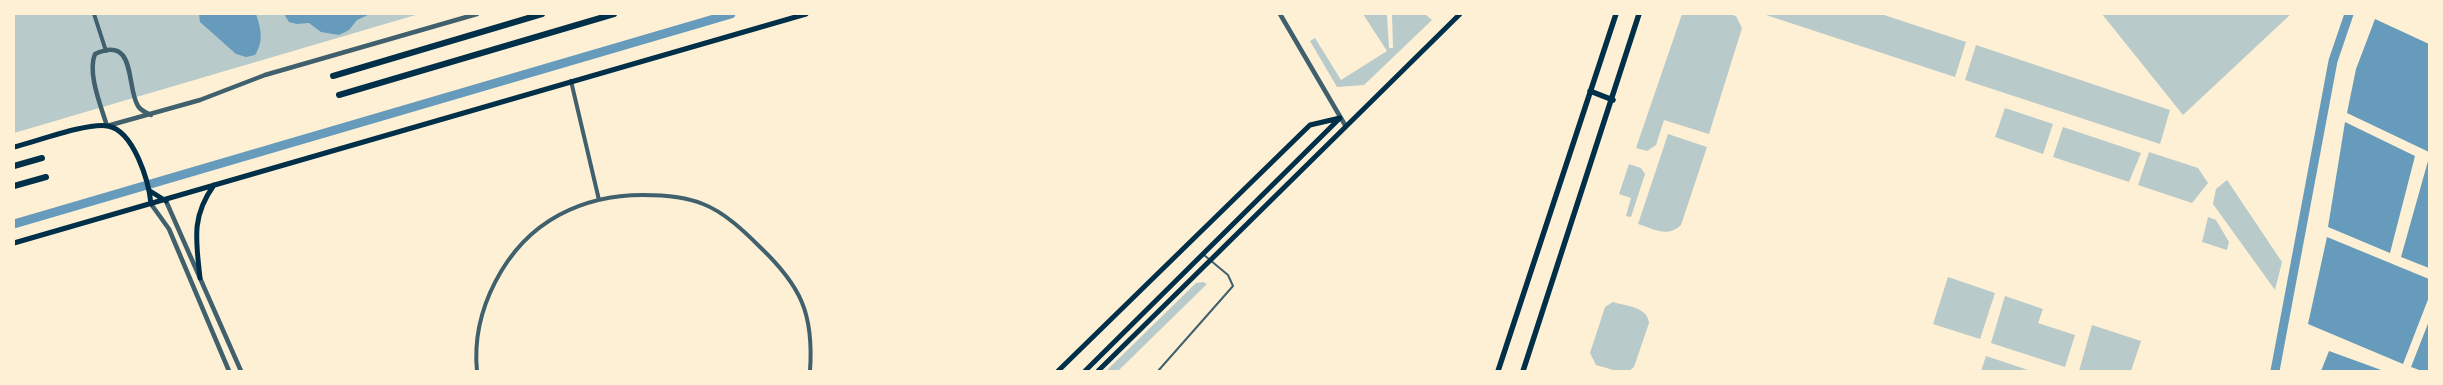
<!DOCTYPE html>
<html>
<head>
<meta charset="utf-8">
<style>
	body { margin:0 }
	#map { position:relative; width:2443px; height:385px; overflow:hidden; background:#fdf0d5; font-family:"Open Sans",sans-serif }
	canvas { display:block }
	.frame { position:absolute; inset:0; border:15px solid #fdf0d5; pointer-events:none }
</style>
</head>
<body>
<div id="map">
<canvas width="2443" height="385"></canvas>
<div class="frame"></div>
</div>
<script>
const c = document.querySelector('canvas').getContext('2d');
c.lineJoin = 'round';
function fillPath(path, color) { c.fillStyle = color; c.fill(path, 'evenodd'); }
function trace(path, color, width, dash) { c.strokeStyle = color; c.lineWidth = width; c.lineCap = dash ? 'butt' : 'round'; c.setLineDash(dash || []); c.stroke(path); }
fillPath(new Path2D(`
	M14,14H419L14,133Z
	M1363,14L1387,15L1389,48H1393L1392,14H1425L1432,20L1364,85L1337,87L1310,41L1315,38L1341,80L1387,51Z
	M1682,14H1729L1736,16L1742,28L1709,134L1664,120L1656,145L1647,151L1636,148Z
	M1763,14H1881L1966,42L1955,77Z
	M2102,14H2291L2183,115Z
	M1976,45L2170,110L2160,144L1965,80Z
	M2005,108L2053,124L2043,154L1995,137Z
	M2063,127L2141,153L2129,182L2053,157Z
	M1668,134L1707,147L1681,225C1667,238 1654,229 1638,224Z
	M2149,152L2198,168L2208,183L2192,203L2138,185Z
	M1629,164L1641,168L1645,174L1631,217L1626,216L1631,198L1619,194Z
	M2227,180L2282,262L2275,290L2213,204L2216,189Z
	M2208,217L2216,220L2229,242L2227,250L2202,242Z
	M1948,277L1995,293L1980,339L1933,324Z
	M1203,282L1207,284L1118,371H1106L1196,283Z
	M2005,296L2043,309L2038,323L2075,335L2065,367L1991,343Z
	M1613,302C1626,306 1648,307 1649,323L1634,367L1629,371H1617L1596,365L1590,353L1605,307Z
	M2092,325L2141,341L2131,371H2079Z
	M1986,356L2031,371H1981Z`), '#b9caca');
fillPath(new Path2D(`
	M199,14H256C261,29 264,41 255,55L246,57L236,54L200,22Z
	M284,14H370L357,20L349,30L339,35L321,32L309,23L297,24L289,22Z
	M2375,19L2429,44V152L2347,113L2356,69Z
	M2345,122L2415,156L2390,253L2328,227Z
	M2428,161H2429V268L2401,257Z
	M2327,237L2429,279V297L2403,364L2308,324Z
	M2429,321V371H2422L2411,367Z
	M2329,351L2384,371H2321Z`), '#669bbc');
trace(new Path2D(`
	M14,224L731,14
	M2275,371L2333,61L2349,14`), '#669bbc', 9);
trace(new Path2D(`
	M1158,371L1233,286L1228,275L1204,255`), '#3f606c', 2);
trace(new Path2D(`
	M94,14L106,51
	M571,81L599,200
	M477,371C471,311 505,244 559,215C585,201 614,195 643,195C663,195 684,196 703,204C724,212 744,231 760,247C801,286 814,314 810,371`), '#3f606c', 4);
trace(new Path2D(`
	M1280,14L1345,125
	M151,115C147,113 141,111 138,106C126,88 137,34 95,54C87,73 101,106 107,126L200,100L265,75L477,14
	M166,201L241,371
	M151,204L169,229L229,371`), '#3f606c', 4.5);
trace(new Path2D(`
	M14,147C35,142 88,122 108,126C134,131 149,182 151,204
	M150,191L166,201
	M14,243L806,14
	M200,278C196,240 191,217 214,185
	M1058,371L1310,125L1340,118
	M1085,371L1340,118
	M1098,371L1460,14`), '#003049', 5);
trace(new Path2D(`
	M1590,91L1613,100
	M1498,371L1616,14
	M1523,371L1639,14`), '#003049', 5.5);
trace(new Path2D(`
	M333,76L542,14
	M339,95L614,14
	M14,166L42,158
	M14,186L46,177`), '#003049', 6);
</script>
</body>
</html>
